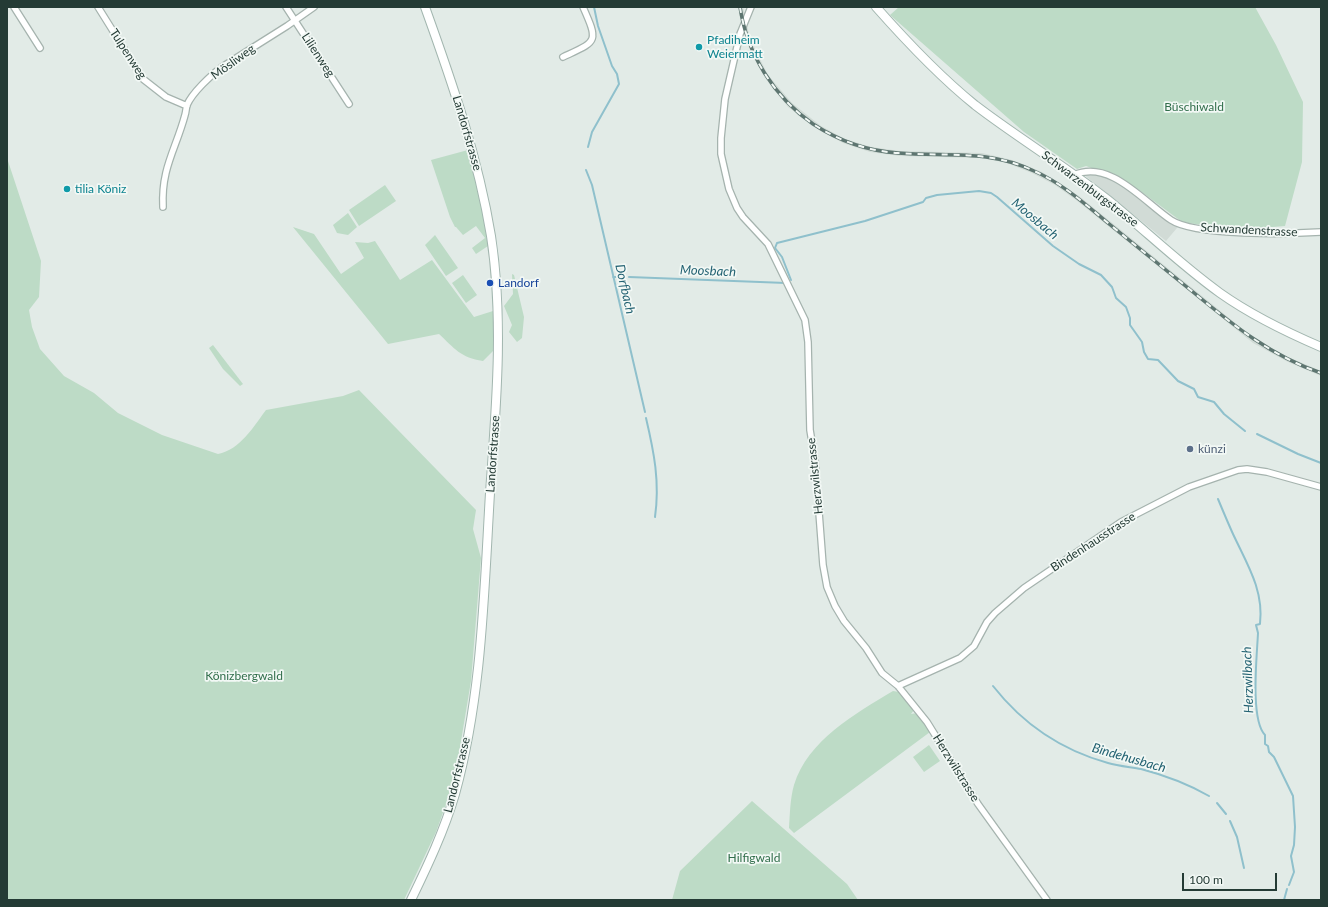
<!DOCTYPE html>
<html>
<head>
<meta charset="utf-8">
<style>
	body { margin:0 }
	#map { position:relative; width:1328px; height:907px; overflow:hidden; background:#e2ebe7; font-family:Lato,sans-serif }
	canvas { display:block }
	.frame { position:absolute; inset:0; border:8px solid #243b35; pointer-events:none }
	.scale { position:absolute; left:1182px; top:873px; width:95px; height:18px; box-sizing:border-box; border:2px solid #243b35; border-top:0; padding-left:5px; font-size:12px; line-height:14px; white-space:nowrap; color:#243b35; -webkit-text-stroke:3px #f2f8f5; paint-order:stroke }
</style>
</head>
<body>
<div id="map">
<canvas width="1328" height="907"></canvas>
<div class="frame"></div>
<div class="scale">100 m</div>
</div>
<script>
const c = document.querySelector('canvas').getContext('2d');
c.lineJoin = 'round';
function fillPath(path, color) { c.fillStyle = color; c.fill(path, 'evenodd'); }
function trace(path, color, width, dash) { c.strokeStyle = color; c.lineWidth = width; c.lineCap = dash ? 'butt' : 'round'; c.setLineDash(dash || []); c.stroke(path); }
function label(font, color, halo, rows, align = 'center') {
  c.font = font + ' Lato,sans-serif'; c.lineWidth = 3.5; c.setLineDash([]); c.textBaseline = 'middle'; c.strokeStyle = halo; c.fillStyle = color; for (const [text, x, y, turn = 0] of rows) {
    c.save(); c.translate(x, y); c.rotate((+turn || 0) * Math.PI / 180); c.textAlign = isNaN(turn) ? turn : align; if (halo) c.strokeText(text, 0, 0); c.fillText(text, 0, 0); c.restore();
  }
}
fillPath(new Path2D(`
	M738,7H743L750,39L768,75L792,103L821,126L845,139L871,147L900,151L982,153L1012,160L1042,172L1079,196L1245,331L1281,354L1321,371V376L1288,362L1253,343L1076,200L1055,185L1032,173L1007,163L982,158L900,156L870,152L843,143L819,130L788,107L765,78L746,40Z
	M1083,174H1096L1127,186L1169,219L1182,222L1166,241Z`), '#d1dbd6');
fillPath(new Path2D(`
	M899,7H1255L1276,45L1303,102L1302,162L1285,226L1235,230L1182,222L1139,190L1119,178L1086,166L1077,169L1024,132L890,15Z
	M468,150L478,186L488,246L476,254L472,248L485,238L476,226L463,235L456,227H455L450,217L431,160Z
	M7,158L41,261L39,297L29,310L32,327L40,349L64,376L94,393L118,413L162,435L218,454C240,450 254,426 266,410L343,396L359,390L476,510L473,529L481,558L471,681L458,759L449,796L436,832L404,900H7Z
	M385,185L396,201L359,226L349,210Z
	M348,213L357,227L348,235L337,233L333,225Z
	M293,227L314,234L341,274L364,258L355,242L368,243L375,241L400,280L432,260L474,317L493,311L494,350L483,361C461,358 454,348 439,334L388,344Z
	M435,235L458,268L446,276L425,245Z
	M512,274L514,275L524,317L522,338L517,342L509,332L512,325L504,306L513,294Z
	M463,275L477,295L466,303L452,283Z
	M213,345L243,384L240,386L223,369L209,348Z
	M893,691L899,692L914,710L911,714L917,713L930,732L794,833L789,828C790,814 790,799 794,785C808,740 855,714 893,691Z
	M929,745L940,761L924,772L913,757Z
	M752,801L847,884L858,900H672L680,871Z`), '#bddbc6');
trace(new Path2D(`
	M588,147L592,132L619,84L617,74L612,66L598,26L594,7
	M586,170L592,185L645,412
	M613,277H625
	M629,277L786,283
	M791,280L782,257L775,248L777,243L865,221L923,202L926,198L937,195L979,191L991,193L997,197L1053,246L1079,264L1101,275L1112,287L1116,298L1126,307L1130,318V325L1142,342L1144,352L1148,359L1158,360L1178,381L1194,389L1198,397L1214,402L1224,414L1245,431
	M646,418C654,452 660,482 655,517
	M1257,434L1298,454L1321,463
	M1218,499C1223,511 1228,523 1233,534C1247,564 1264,590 1260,624L1256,625L1258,633C1257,655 1250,720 1265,735V744L1268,746L1269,752L1274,757L1293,796L1295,827L1294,845L1291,856L1294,872L1289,885
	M993,686C1022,723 1061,750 1108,763C1118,766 1130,767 1141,769C1164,775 1188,784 1209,796
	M1217,803L1226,814
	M1230,821L1237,837L1244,868
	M1284,900L1287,889`), '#8fc0cc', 2);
const street = new Path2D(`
	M14,7L40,48
	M98,7L143,79L166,97L187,106
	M286,7L349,104
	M751,7L740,34L725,99L721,138V154L729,189L737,208L743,217L768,244L805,320L808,342L810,430L815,460L823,565L827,587L835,606L844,621L866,648L882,673L898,686L927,722L978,804L1047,900
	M563,57C597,41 599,43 583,7
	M1074,175C1110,159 1144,202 1171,220C1195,236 1289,234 1321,232
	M163,207C161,168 176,149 185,115C186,112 186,108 187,105C192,93 211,75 222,67L287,26L314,7
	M898,686L960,658L974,646L987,622L995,613L1024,588L1121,522L1189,487L1238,470L1247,469L1267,472L1321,487`);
const secondary = new Path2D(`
	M876,7C907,42 939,76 975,105C1018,138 1065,166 1108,200C1146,231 1181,265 1220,293C1251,315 1286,332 1321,347
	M411,900C428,865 444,831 455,794C482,697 484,593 490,493C496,408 504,321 491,236C478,157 452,82 425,7`);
trace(street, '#a5b3ae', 8);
trace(secondary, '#a2b6af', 10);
trace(street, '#fff', 5.5);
trace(secondary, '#fff', 8);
const rail = new Path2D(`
	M740,7C747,54 774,97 813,124C839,141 868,151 898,153C947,157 988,149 1034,171C1062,183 1085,204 1108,223C1136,246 1165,269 1193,292C1233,325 1271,356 1321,373`);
trace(rail, '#5e7671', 3.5);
trace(rail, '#f2f8f5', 2, [6]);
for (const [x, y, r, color] of [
	[699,47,4,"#0f9aa8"],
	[67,189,4,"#0f9aa8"],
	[490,283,4,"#1a4fb4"],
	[1190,449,4,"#5c6f8a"]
]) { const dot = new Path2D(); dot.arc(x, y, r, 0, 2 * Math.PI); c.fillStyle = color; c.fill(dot); trace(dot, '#f2f8f5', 1.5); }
label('12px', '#0d838f', '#f2f8f5', [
	["Pfadiheim",707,40],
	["Weiermatt",707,54],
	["tilia Köniz",75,189]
], 'left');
label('12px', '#243b35', '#f2f8f5', [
	["Tulpenweg",128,54,57],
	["Lilienweg",318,55,57],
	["Mösliweg",233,62,-36],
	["Landorfstrasse",467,133,74],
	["Schwarzenburgstrasse",1090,189,37],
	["Schwandenstrasse",1249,230,3],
	["Landorfstrasse",493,454,-86],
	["Herzwilstrasse",815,476,-96],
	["Bindenhausstrasse",1093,542,-33],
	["Herzwilstrasse",956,768,58],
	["Landorfstrasse",457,775,-76]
]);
label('12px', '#316e4b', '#f2f8f5', [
	["Büschiwald",1194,107],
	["Könizbergwald",244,676],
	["Hilfigwald",754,858]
]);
label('12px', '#164399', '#f2f8f5', [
	["Landorf",498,283]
], 'left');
label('12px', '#4e5e75', '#f2f8f5', [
	["künzi",1198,449]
], 'left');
label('italic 13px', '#236272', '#f2f8f5', [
	["Moosbach",1035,219,40],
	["Moosbach",708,271,2],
	["Dorfbach",625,289,77],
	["Herzwilbach",1248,680,-92],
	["Bindehusbach",1129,758,16]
]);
</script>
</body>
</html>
